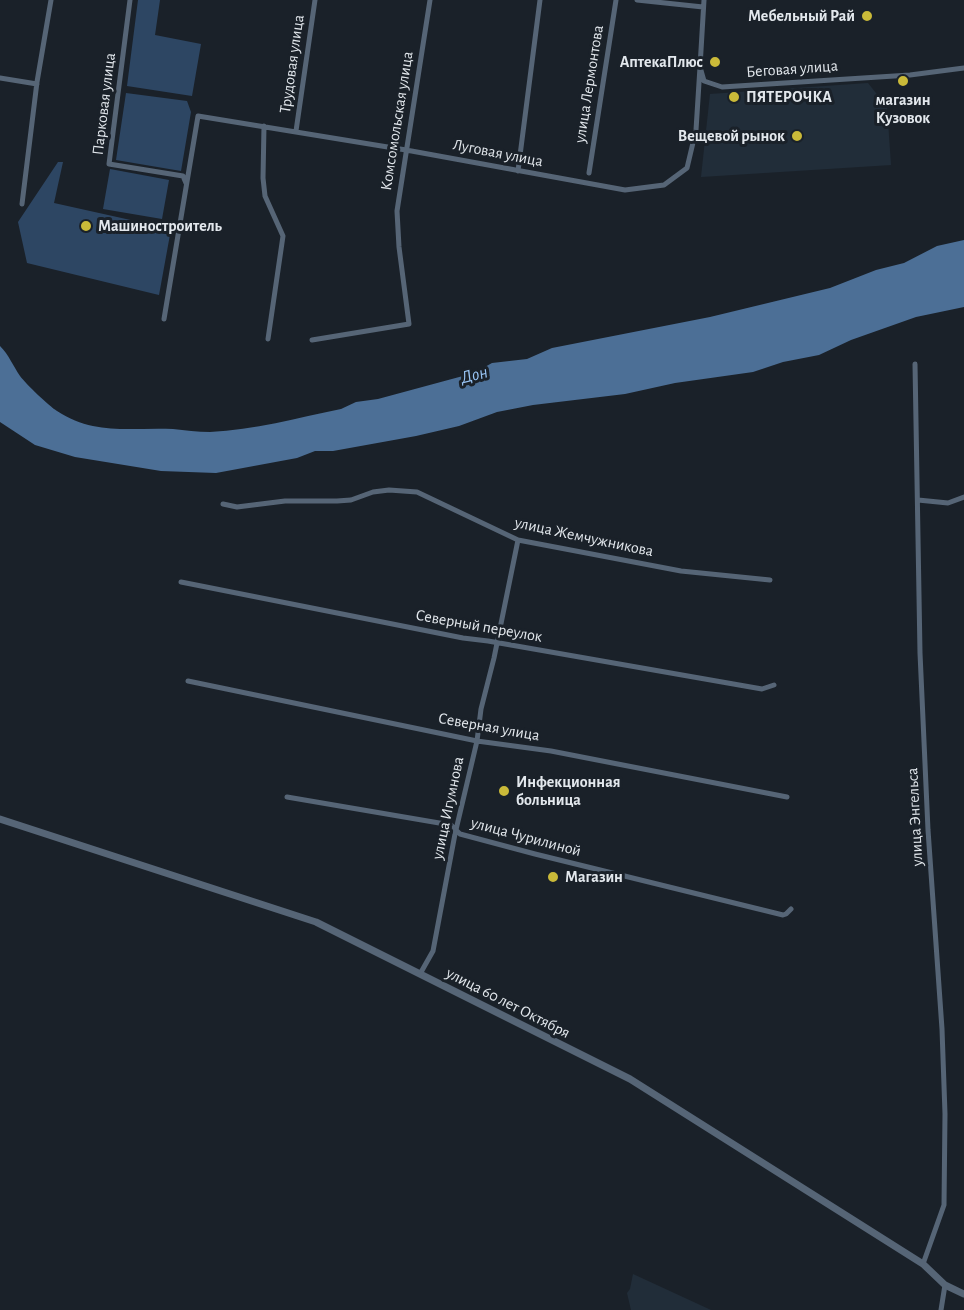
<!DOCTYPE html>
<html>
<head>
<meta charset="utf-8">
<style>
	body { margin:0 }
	canvas { display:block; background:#1a2129 }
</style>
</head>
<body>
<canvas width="964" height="1310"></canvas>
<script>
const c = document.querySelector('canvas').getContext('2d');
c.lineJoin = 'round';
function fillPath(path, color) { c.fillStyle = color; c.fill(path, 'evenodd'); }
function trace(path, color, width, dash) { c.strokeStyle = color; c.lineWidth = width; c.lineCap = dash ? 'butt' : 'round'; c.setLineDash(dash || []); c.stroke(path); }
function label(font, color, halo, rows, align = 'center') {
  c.font = font + ' "Alegreya Sans",sans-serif'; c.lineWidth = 6; c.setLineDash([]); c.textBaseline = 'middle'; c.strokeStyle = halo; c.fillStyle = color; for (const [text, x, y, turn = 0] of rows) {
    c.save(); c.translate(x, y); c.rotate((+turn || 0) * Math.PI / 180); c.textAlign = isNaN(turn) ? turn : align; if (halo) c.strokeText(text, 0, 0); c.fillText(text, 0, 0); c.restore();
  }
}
fillPath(new Path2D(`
	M868,83L887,107L891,165L701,177L710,94Z
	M633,1274L711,1310H631L627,1293L630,1289Z`), '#212d39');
fillPath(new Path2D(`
	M138,0H160L155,35L201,44L192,96L127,86Z
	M126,93L187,101L191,112L181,171L116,160Z
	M58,162H63L54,203L171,229L159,295L27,263L18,222Z
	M110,169L169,180L162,219L103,209Z`), '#2d4663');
fillPath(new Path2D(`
	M964,240V307L916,317L851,340L819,355L783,362L753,372L675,383L625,394L533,405L497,412L459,426L416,436L333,451H315L297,458L216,473L161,471L75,457L35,445L0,422V346C9,355 13,366 20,376C26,384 49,406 57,411C95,436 132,427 173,429C185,430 197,432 210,432C254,430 297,418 341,409L356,402L378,399L474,373L492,363L527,359L552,348L710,317L830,288L876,270L904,263L937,246Z`), '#4c6f96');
trace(new Path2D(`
	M130,0L109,164L183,176L186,183
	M637,0L703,7
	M704,0L700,67L704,81L722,87L910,75L964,68
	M0,78L37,84
	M264,126L263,178L265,196L283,236L268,339
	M296,131L315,0
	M518,171L540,0
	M589,173L616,0
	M22,204L37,82L51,0
	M164,319L198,116L406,150L625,190L664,185L687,168L696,130L700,67
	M312,340L409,324L399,247L397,211L430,0
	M915,364L920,653L928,830L942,1029L945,1114L944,1205L923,1264
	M918,500L948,503L964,497
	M223,504L237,507L285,501H337L351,500L373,492L389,490L417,492L518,540L681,571L770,580
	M181,582L463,638L488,641L762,689L774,685
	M188,681L477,741L551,751L787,797
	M287,797L451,825L460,834L535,854L783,915L786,914L791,909
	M420,974L433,951L455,834L477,741L481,709L494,658L518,540
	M941,1310L945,1285`), '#566576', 5);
trace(new Path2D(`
	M0,819L316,922L630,1079L923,1264L945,1285L964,1294`), '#566576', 7);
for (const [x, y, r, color] of [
	[867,16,6,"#caba39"],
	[715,62,6,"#caba39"],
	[903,81,6,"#caba39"],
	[734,97,6,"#caba39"],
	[797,136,6,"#caba39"],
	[86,226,6,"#caba39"],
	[504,791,6,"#caba39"],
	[553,877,6,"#caba39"]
]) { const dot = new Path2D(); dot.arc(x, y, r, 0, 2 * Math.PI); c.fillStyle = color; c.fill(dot); trace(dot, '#1a2129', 2); }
label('bold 16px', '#e2e7ec', '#1a2129', [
	["Мебельный Рай",855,16,"right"],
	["АптекаПлюс",703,62,"right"],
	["ПЯТЕРОЧКА",746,97],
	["магазин",903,100,"center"],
	["Кузовок",903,118,"center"],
	["Вещевой рынок",785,136,"right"],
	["Машиностроитель",98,226],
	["Инфекционная",516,782],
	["больница",516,800],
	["Магазин",565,877]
], 'left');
label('16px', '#e2e7ec', '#1a2129', [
	["Трудовая улица",292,64,-82],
	["Беговая улица",792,69,-4],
	["улица Лермонтова",589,84,-81],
	["Парковая улица",104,104,-83],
	["Комсомольская улица",397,121,-81],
	["Луговая улица",498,153,11],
	["улица Жемчужникова",584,537,12],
	["Северный переулок",479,626,10],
	["Северная улица",489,727,10],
	["улица Игумнова",448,808,-78],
	["улица Энгельса",915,817,-93],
	["улица Чурилиной",526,837,15],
	["улица 60 лет Октября",508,1003,27]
]);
label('italic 18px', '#99c5f5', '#1a2129', [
	["Дон",474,375,-14]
]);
</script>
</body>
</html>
